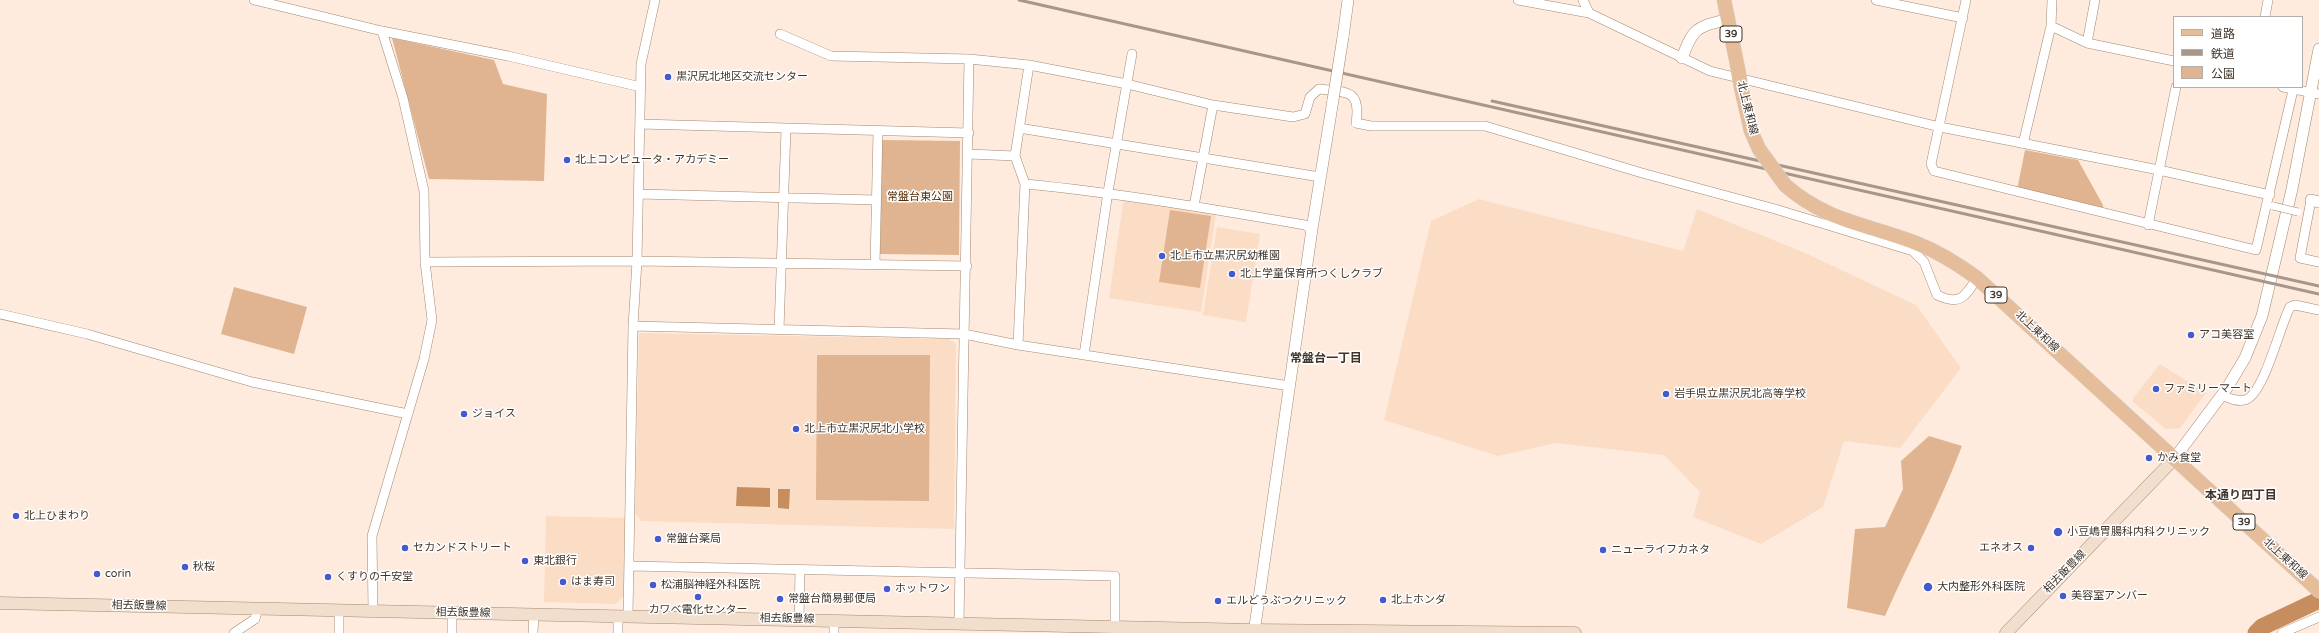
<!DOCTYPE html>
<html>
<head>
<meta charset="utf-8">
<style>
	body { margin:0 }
	#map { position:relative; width:2319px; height:633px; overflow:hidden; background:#feebdd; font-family:"Varela Round","Noto Sans JP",sans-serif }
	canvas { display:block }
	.legend { position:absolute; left:2173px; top:16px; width:130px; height:72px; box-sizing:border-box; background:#fff; border:1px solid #b3aeaa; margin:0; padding:5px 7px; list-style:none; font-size:12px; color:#40352b }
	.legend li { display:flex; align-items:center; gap:8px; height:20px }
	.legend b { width:20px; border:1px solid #b3aeaa }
</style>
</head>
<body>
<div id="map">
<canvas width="2319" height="633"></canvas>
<ul class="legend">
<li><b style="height:5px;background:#e5bd9a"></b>道路</li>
<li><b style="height:5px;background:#a7978b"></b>鉄道</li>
<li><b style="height:11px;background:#e0b490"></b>公園</li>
</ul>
</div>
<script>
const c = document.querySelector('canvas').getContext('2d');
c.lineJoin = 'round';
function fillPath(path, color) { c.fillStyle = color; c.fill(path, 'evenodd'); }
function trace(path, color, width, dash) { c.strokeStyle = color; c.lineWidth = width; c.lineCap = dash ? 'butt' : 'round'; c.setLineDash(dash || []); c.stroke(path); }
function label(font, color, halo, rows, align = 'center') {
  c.font = font + ' "Varela Round","Noto Sans JP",sans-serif'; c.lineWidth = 3; c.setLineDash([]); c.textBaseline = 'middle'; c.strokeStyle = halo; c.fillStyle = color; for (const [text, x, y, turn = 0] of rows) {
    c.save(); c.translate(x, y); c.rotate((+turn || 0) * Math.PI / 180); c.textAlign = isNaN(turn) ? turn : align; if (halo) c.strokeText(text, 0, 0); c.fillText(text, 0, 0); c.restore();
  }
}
fillPath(new Path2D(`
	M1124,197L1216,214L1201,312L1109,298Z
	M1479,199L1683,251L1697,209L1803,252L1916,305L1961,368L1900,448L1844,441L1823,507L1761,544L1693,517L1700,492L1664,455L1556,443L1498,456L1384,420L1431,221Z
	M1217,227L1260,234L1246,322L1203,315Z
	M639,333L949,339L956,344L954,529L641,521L635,513Z
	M2160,364L2206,393L2180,428L2166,429L2133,402V398Z
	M546,516L626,518L624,596L616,604L544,602Z`), '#fbddc6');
fillPath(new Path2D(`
	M392,38L494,60L503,84L547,94L544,181L429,179Z
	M882,140L960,141L959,255L880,254Z
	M2025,150L2078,160L2103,205V214L2016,195Z
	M1170,210L1211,216L1200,288L1159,282Z
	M234,287L307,307L294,354L221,334Z
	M817,355H930L929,501L816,500Z
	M1929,436L1962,446C1940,504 1910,559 1885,616L1847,608L1855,529L1885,527L1903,489L1901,461Z`), '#e0b490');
fillPath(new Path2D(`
	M737,487L770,488V507L736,506Z
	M778,489H790L789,509L778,508Z`), '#c68e5e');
trace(new Path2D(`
	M2256,633L2262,627L2319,600`), '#c68e5e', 17);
const minor = new Path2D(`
	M254,0L382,31L508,56L641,87
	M1518,0L1589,13L1710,71L1940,127L2159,170L2270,195
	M1583,0L1589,13
	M1876,0L1963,18
	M1966,0L1931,164L1934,171L2256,250L2293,90
	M2265,17L2268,0
	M2051,26L2087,43L2174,61
	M780,34L831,56L969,59L1029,65L1127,84L1213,105L1293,117L1305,114L1310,97L1319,89C1348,92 1361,90 1356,123L1371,126H1485L1642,173L1775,209L1913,251L1924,262L1937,295C1960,306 1965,297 1977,278
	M2087,43L2095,0
	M2283,87L2319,94
	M640,124L969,133
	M1019,128L1320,177
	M2023,144L2051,26L2052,0
	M969,154L1015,156
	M1025,184C1119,193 1212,209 1305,225L1312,229
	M638,194L876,200
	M2311,200L2300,258L2319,262
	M1194,206L1213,105
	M2148,225L2176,87
	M425,262L637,261L967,266
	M875,265L878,131
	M0,314L87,334L252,382L408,414
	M633,326L964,334L1018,345L1290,386
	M779,330L786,129
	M1018,345L1025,184L1015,156L1029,65
	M1084,355L1108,192L1132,54
	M2221,395C2229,398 2237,402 2245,400C2264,395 2280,325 2290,307L2295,305L2319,310
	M629,566L1115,576V626
	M373,611L372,536L424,359L432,320L425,262L424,191L403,98L382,31
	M628,616L633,326L637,261L641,64L655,0
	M799,620L800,570
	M959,623L969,59
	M234,633L255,619L258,608
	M339,633V610
	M452,633V613
	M533,633L534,614
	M618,633V616
	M834,633V620
	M2282,633L2319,617`);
const tertiary = new Path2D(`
	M1343,37L1348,0
	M1682,58C1694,26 1696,28 1728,19
	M2311,200L2319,202
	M2174,459L2227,388L2245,358L2262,316L2292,189L2319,49
	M1254,633L1312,229L1333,100`);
const secondary = new Path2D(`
	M0,603L1254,630L1575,633
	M2006,633L2174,459`);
const primary = new Path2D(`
	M1724,0L1738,69
	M1741,87L1751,131L1759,149
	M1785,185C1827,222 1867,224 1916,243C1939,252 1958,264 1977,278L2319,591`);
trace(minor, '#a38871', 10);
trace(tertiary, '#a38871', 12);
trace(secondary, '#a38871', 13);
trace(primary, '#d5d3d0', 15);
trace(minor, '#fff', 9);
trace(tertiary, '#fff', 11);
trace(secondary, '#f2decd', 12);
trace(primary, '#e5bd9a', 14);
trace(new Path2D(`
	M1019,0L2319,294
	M1492,101L2319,286`), '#a7978b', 3);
const pedestrianBridge = new Path2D(`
	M2273,206L2298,212`);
const tertiaryBridge = new Path2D(`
	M1333,100L1343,37`);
const primaryBridge = new Path2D(`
	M1738,69L1741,87
	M1759,149L1785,185`);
trace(pedestrianBridge, '#a38871', 8, []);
trace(tertiaryBridge, '#a38871', 12, []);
trace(primaryBridge, '#d5d3d0', 15, []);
trace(pedestrianBridge, '#fff', 7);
trace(tertiaryBridge, '#fff', 11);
trace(primaryBridge, '#e5bd9a', 14);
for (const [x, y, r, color] of [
	[668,77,4,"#4459cd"],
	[567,160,4,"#4459cd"],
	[1162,256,4,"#4459cd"],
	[1232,274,4,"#4459cd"],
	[2191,335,4,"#4459cd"],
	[2156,389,4,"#4459cd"],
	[1666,394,4,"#4459cd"],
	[464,414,4,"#4459cd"],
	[796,429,4,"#4459cd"],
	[2149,458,4,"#4459cd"],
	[16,516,4,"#4459cd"],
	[2058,532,5,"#4459cd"],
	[658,539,4,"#4459cd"],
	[405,548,4,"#4459cd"],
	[2031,548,4,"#4459cd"],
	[1603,550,4,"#4459cd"],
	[525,561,4,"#4459cd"],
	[185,567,4,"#4459cd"],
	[97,574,4,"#4459cd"],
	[328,577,4,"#4459cd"],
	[563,582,4,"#4459cd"],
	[653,585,4,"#4459cd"],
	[1928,587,5,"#4459cd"],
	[887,589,4,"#4459cd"],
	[2063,596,4,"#4459cd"],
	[698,597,4,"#4459cd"],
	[780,599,4,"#4459cd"],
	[1383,600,4,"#4459cd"],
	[1218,601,4,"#4459cd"]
]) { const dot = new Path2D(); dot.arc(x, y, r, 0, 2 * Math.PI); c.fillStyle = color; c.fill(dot); trace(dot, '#fff', 1.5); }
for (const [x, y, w] of [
	[1731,34,22],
	[1996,295,22],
	[2244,522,22]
]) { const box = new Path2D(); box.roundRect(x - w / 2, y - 8, w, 16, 3); c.fillStyle = '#fff'; c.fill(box); trace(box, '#40352b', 1); }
label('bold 10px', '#40352b', null, [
	["39",1731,34],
	["39",1996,295],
	["39",2244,522]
]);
label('11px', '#40352b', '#fff', [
	["黒沢尻北地区交流センター",676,77],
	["北上コンピュータ・アカデミー",575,160],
	["北上市立黒沢尻幼稚園",1170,256],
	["北上学童保育所つくしクラブ",1240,274],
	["アコ美容室",2199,335],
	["ファミリーマート",2164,389],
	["岩手県立黒沢尻北高等学校",1674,394],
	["ジョイス",472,414],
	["北上市立黒沢尻北小学校",804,429],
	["かみ食堂",2157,458],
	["北上ひまわり",24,516],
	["小豆嶋胃腸科内科クリニック",2067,532],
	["常盤台薬局",666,539],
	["セカンドストリート",413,548],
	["エネオス",2023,548,"right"],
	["ニューライフカネタ",1611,550],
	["東北銀行",533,561],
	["秋桜",193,567],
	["corin",105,574],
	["くすりの千安堂",336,577],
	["はま寿司",571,582],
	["松浦脳神経外科医院",661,585],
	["大内整形外科医院",1937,587],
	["ホットワン",895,589],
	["美容室アンバー",2071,596],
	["常盤台簡易郵便局",788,599],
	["北上ホンダ",1391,600],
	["エルどうぶつクリニック",1226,601],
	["カワベ電化センター",698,610,"center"]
], 'left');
label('11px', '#40352b', '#fff', [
	["北上東和線",1747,108,76],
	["北上東和線",2037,332,43],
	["北上東和線",2285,559,42],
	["相去飯豊線",2065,572,-46],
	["相去飯豊線",139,606,1],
	["相去飯豊線",463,613,1],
	["相去飯豊線",787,619,1]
]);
label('11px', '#542e07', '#fff', [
	["常盤台東公園",920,197]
]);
label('bold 12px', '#40352b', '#fff', [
	["常盤台一丁目",1326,359],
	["本通り四丁目",2241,496]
]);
</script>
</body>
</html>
